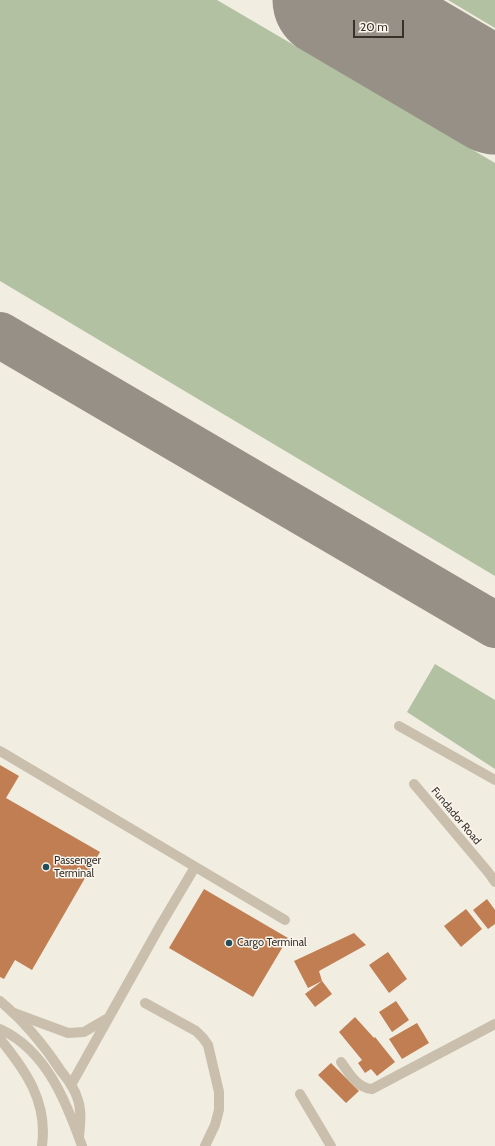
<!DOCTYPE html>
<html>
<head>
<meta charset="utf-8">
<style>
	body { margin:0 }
	#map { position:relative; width:495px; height:1146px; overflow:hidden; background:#f2ede1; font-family:Cabin,sans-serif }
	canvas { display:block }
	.scale { position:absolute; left:353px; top:20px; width:51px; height:18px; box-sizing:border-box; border:2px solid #39322b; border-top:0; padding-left:5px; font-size:12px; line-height:14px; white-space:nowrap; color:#39322b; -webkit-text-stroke:3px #faf6ee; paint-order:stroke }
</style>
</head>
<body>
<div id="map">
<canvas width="495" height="1146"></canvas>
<div class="scale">20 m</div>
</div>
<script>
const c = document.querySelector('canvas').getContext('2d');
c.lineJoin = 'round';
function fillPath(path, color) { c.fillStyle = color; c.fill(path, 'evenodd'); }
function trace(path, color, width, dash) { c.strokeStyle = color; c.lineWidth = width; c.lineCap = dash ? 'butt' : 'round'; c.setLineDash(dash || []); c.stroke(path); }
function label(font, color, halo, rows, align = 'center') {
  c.font = font + ' Cabin,sans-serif'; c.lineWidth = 3; c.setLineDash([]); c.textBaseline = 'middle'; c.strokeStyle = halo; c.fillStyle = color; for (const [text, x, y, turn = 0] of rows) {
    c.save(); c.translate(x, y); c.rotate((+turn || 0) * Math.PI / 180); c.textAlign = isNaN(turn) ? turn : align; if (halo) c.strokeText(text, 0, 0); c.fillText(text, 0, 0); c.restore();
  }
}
fillPath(new Path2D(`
	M0,0H217L495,163V576L0,281Z
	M448,0H495V28Z
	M435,664L495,700V769L407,712Z`), '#b1c1a1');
trace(new Path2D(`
	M0,335L495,625`), '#969086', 46);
trace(new Path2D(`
	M330,0L495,97`), '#969086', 115);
fillPath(new Path2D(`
	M0,765L19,776L6,798L100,852L32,970L15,960L4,979L0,977Z
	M204,889L288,938L253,997L169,948Z
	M487,899L495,910V924L488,929L473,910Z
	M466,909L482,929L461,947L444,926Z
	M354,933L366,945L319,971L322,981L308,988L294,961Z
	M388,952L407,979L389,993L369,965Z
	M322,981L332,994L315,1007L305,994Z
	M396,1001L409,1020L392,1032L379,1012Z
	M355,1017L374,1038L375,1037L395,1062L377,1076L371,1069L365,1073L358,1063L362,1060L339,1032Z
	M417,1023L429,1043L402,1059L389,1039Z
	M331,1063L359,1091L346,1103L318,1075Z`), '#c07e52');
trace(new Path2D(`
	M399,726L495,780
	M0,751L285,920
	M145,1003L196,1031L203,1038L208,1045L219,1092V1110L215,1125L205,1146
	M14,1013L68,1033L84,1032L108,1018
	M71,1085L160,926L195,867`), '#cabfad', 10);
trace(new Path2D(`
	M414,784L488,872L495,882
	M0,1001C24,1021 44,1045 61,1071C68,1080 75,1089 78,1100C82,1112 80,1126 79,1137
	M0,1029C46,1050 66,1101 82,1146
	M0,1039C26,1071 48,1102 42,1146
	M341,1062C349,1073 357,1088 372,1089L495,1024
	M300,1094L331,1146`), '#cabfad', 10);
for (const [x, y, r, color] of [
	[46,867,4,"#224d59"],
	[229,943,4,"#224d59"]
]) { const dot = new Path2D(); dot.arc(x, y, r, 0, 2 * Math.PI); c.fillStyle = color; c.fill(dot); trace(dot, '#faf6ee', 1.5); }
label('11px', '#39322b', '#faf6ee', [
	["Fundador Road",456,816,50]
]);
label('11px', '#39322b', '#faf6ee', [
	["Passenger",54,861],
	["Terminal",54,874],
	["Cargo Terminal",237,943]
], 'left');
</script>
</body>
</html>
